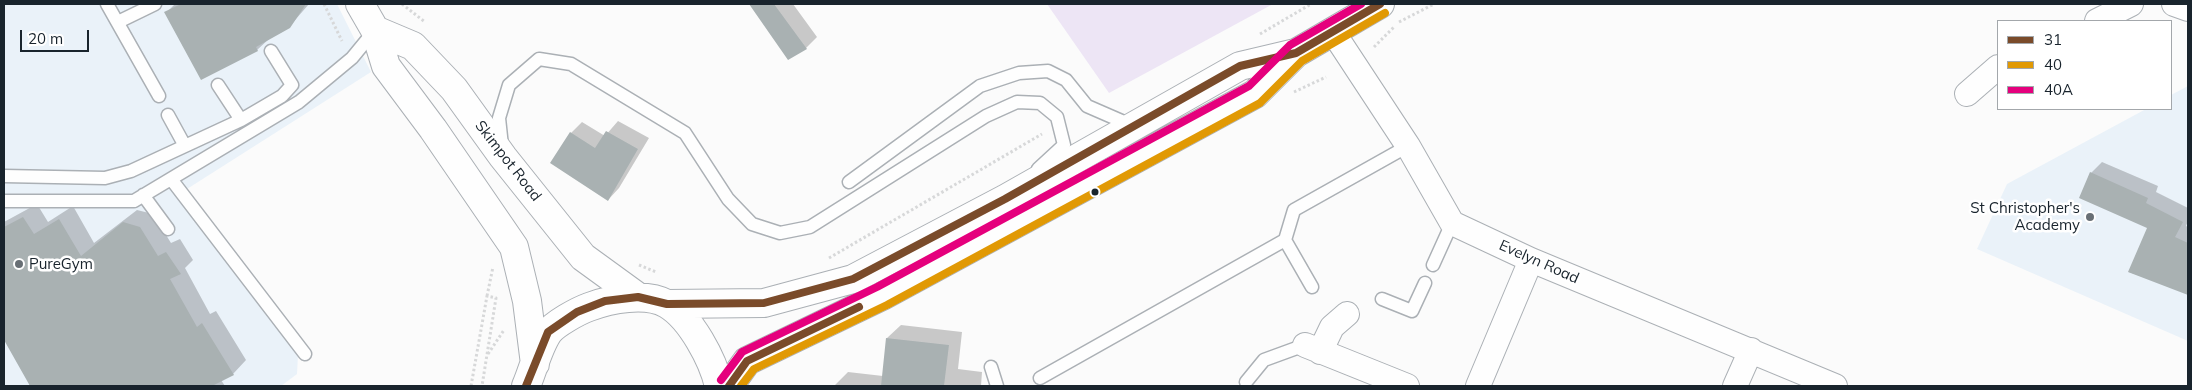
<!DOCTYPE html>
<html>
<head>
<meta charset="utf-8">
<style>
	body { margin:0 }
	#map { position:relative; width:2192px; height:390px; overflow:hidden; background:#fbfbfb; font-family:Mulish,sans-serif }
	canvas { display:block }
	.frame { position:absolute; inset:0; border:5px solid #19242d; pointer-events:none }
	.legend { position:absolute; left:1997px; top:20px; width:175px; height:90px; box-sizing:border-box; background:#fff; border:1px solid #a3a7ab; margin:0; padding:6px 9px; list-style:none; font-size:15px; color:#19242d }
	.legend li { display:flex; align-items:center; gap:10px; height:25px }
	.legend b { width:25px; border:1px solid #a3a7ab }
	.scale { position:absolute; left:20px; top:30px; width:69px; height:22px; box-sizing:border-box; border:2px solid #19242d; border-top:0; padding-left:6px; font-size:15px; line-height:18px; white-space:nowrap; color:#19242d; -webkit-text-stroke:4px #fff; paint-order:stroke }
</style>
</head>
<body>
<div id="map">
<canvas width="2192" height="390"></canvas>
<div class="frame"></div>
<ul class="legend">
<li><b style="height:6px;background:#7a4b2a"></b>31</li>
<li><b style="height:6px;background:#e19904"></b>40</li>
<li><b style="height:6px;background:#e5007d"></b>40A</li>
</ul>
<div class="scale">20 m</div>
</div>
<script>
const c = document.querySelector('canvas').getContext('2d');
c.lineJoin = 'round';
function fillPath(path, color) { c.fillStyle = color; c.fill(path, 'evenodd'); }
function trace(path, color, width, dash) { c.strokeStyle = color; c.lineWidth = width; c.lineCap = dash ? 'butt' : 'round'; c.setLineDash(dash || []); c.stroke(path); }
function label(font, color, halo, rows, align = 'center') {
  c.font = font + ' Mulish,sans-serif'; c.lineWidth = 5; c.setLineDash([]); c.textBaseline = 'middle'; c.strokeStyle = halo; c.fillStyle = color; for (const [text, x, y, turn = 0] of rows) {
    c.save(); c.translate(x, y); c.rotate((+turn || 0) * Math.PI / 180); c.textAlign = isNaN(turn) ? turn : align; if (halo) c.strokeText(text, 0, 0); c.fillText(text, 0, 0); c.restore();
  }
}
fillPath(new Path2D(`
	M4,4H337L371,72L176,196L298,355L297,374L281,386H4Z
	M2188,86V341L1977,249L2007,184L2146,109H2171V95Z`), '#eaf2f9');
fillPath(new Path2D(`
	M1047,4H1273L1109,93Z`), '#ede5f5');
fillPath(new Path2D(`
	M175,4H309L289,27L270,38L257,50L166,13Z
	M750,4H793L817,37L806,48L789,58Z
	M618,121L649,138L619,188L608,200L571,133L582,122L605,136Z
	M2102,162L2158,186L2156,192L2188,208V221L2186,226L2188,227V293L2129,272L2149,227L2091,173Z
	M37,204L48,222L73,206L94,243L137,210L153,214L171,243L180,239L193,260L185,268L210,314L216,311L246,360L233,374L221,380L225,386H31L4,337V222Z
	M901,325L962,332L958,369L982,372L981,386H834L848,372L883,376L887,338Z`), '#0003');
fillPath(new Path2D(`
	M181,4H306L290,28L256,47L258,51L201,80L164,12Z
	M749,4H774L807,49L788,60Z
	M606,131L638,149L608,201L550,163L570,132L595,148Z
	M2090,172L2148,198L2146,203L2183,222L2175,237L2188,243V295L2128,272L2147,228L2079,198Z
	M23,217L34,234L59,219L81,256L123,222L140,227L158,256L166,252L181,274L170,279L197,327L202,323L234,375L212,386H30L4,340V227Z
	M886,338L949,345L944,386H881Z`), '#a9b1b2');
const service = new Path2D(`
	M107,4L159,96
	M118,22L155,4
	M218,85L241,120
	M168,115L185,146
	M502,146L499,118L509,85L539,59L571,64L685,133L728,199L752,224L780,233L810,227L986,116L1017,102L1040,103L1057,117L1064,145L1038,169
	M4,176L105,178L131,171L241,120L282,96L292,85L271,51
	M171,179L305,354
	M849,182L980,86L1019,73L1048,71L1066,80L1087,106L1133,126
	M143,195L168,229
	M4,201H134L299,102L352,58L375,30
	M1433,265L1452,223
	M1312,287L1285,240L1294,210L1408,146
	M1382,299L1412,311L1425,283
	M991,367L997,386
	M1040,378L1285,240
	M1246,382L1264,360L1305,345`);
const minor = new Path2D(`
	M2174,4L2188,9
	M2097,21L2131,4
	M1333,32L1408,146L1452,223L1531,260L1835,386
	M1967,94L1998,67
	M1305,345L1407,386
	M1320,352L1332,327L1347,314
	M1478,386L1531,260
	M1735,386L1751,350`);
const primary = new Path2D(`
	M360,4L375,30L386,66L433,129L514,247L527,301L535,364
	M375,30L413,46L454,89L503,157L583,257L638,297
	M667,304L764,303L853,279L1005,199L1240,66L1295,53
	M526,386C533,370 538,348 548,333C554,324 578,311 589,307C610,299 646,292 667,304C691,318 713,360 719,386
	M729,386L747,361L882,296L1255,94L1296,53L1380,4`);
trace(service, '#abb0b5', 15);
trace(minor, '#abb0b5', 26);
trace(primary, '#abb0b5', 30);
trace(new Path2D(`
	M324,4L342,41
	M402,4L425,22
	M1399,22L1434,4
	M1260,34L1311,4
	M1374,47L1394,27
	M1294,92L1326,77
	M829,258L1042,134
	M639,265L656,272
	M487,296L493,267
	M488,354L504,330
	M471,386L487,296L496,298L482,386`), '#d7d8d9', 3, [2.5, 2.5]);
trace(service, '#fefefe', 12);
trace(minor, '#fefefe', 24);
trace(primary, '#fefefe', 28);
trace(new Path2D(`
	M526,386L548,332L577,312L605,301L638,297L667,304L764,303L853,279L1005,199L1240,66L1296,53L1380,4
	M729,386L747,361L859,307`), '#7a4b2a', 8);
trace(new Path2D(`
	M741,386L754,369L887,305L1260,103L1302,61L1385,13`), '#e19904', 8);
trace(new Path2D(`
	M721,380L742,352L877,287L1249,86L1290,45L1361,4`), '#e5007d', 8);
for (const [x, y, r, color] of [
	[1095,192,4.5,"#19242d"],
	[2090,217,5,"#686f75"],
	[19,264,5,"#686f75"]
]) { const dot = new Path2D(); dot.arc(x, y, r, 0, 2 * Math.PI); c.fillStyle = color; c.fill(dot); trace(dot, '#fff', 2); }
label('15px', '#19242d', '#fff', [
	["Skimpot Road",508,161,52],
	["Evelyn Road",1539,262,24]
]);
label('15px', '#19242d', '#fff', [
	["St Christopher's",2080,208],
	["Academy",2080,225],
	["PureGym",29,264,"left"]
], 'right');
</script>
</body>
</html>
